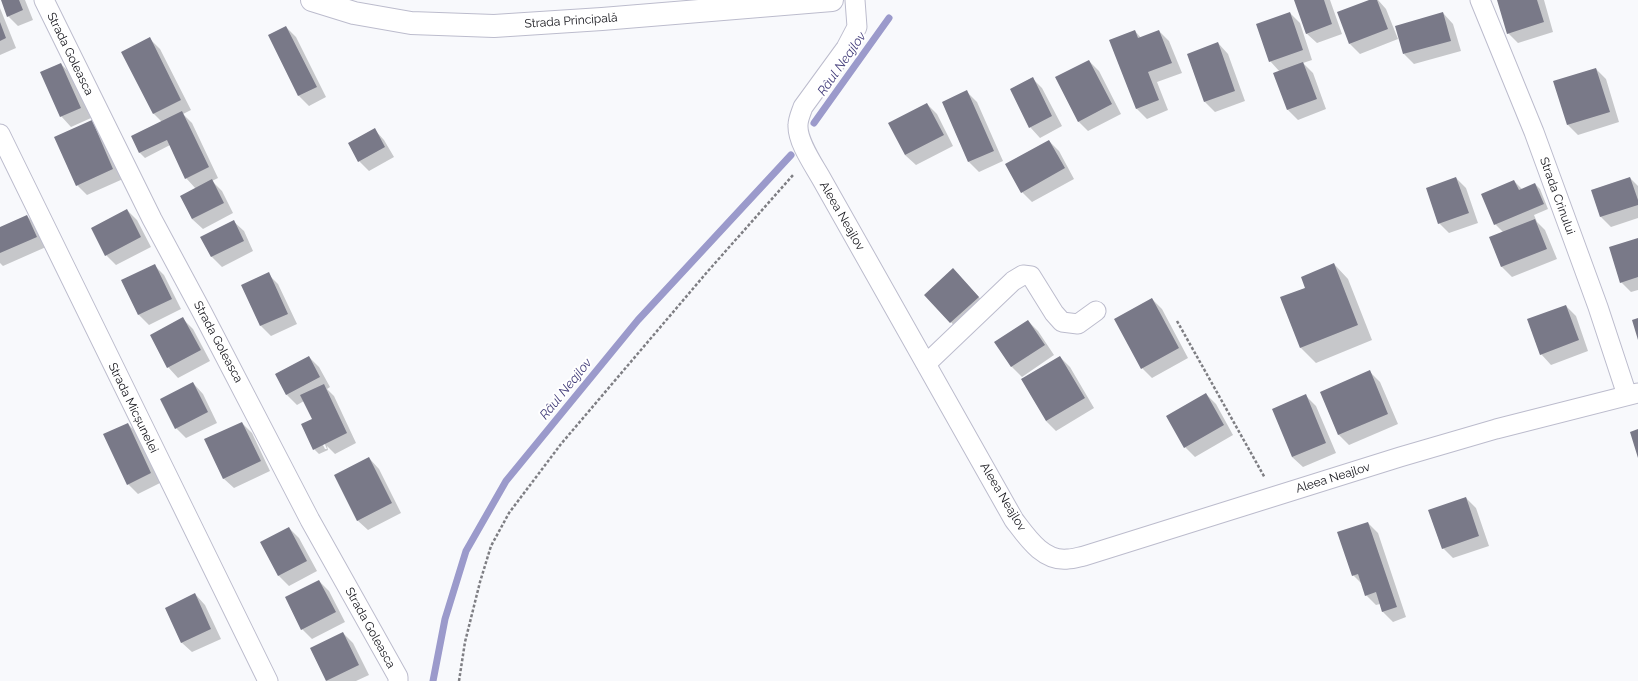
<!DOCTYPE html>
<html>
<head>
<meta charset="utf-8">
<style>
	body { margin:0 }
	canvas { display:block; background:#f8f9fc }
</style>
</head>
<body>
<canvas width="1638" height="681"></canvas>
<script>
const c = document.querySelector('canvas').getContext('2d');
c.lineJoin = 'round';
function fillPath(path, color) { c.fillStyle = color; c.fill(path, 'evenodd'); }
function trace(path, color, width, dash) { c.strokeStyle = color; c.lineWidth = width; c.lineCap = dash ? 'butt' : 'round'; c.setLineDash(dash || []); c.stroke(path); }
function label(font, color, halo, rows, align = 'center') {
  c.font = font + ' Raleway,sans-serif'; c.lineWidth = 4; c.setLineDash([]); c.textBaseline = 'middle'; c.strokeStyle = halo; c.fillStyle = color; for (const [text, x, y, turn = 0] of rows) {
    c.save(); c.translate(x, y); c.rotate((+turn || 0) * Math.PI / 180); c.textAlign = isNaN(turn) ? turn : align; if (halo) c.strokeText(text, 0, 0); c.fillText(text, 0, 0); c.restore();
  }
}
fillPath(new Path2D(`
	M2,0H25L33,20L18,26L8,16Z
	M1295,0H1330L1342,34L1317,43L1306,33Z
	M1372,0H1378L1386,9L1398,39L1360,54L1350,44Z
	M1498,0H1544L1553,32L1518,43L1508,33Z
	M0,8L16,48L0,55Z
	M1290,13L1300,23L1312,60L1303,63L1313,73L1326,109L1298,120L1288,110L1280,72L1270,61Z
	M1443,13L1453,24L1461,51L1414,64L1404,54Z
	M286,27L296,37L326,97L309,106L299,96L269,35Z
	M1135,31L1141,38L1159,31L1169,41L1182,73L1157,82L1168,110L1147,119L1137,109L1113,48Z
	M150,39L160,49L191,110L183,114L192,123L218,178L212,181L222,191L233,213L203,229L192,219L181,196L196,189L186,178L170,145L145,158L140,153L132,137L162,122L154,114Z
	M1218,43L1228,54L1245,101L1215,112L1205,102Z
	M1089,61L1099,71L1121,114L1088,131L1078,121Z
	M61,64L71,74L91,118L71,127L61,116Z
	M1596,69L1606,79L1619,122L1578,135L1568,125Z
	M1032,78L1042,88L1062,126L1040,138L1030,127L1011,89Z
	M967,92L977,102L1003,161L979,172L969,162L943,102Z
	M927,104L937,114L953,146L916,165L905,155Z
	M91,121L101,131L123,179L87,195L77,185Z
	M374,129L384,140L394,157L369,171L359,161Z
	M1049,141L1059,151L1074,179L1032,202L1022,192Z
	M1456,178L1466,188L1478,223L1449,233L1439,223Z
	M1630,178L1638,186V218L1611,227L1601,217L1592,191Z
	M1514,181L1523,190L1535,184L1540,189L1548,209L1534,215L1537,222L1545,230L1557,259L1512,277L1502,267L1491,237L1503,232L1495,224Z
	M127,210L137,220L151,247L116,265L106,255Z
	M27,216L37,226L46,247L3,266L0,263V228Z
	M233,221L244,231L253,251L222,267L212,257L202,237Z
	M1638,239V290L1631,292L1621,282Z
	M1334,264L1348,279L1372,340L1316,363L1301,348L1281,298L1306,288Z
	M154,265L164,275L181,309L149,325L139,315L122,281Z
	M268,274L278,284L297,324L271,336L261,326Z
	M963,280L988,307L961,333L926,295Z
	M1152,299L1162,309L1188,358L1152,378L1142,368Z
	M1566,306L1576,316L1588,351L1551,365L1541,354Z
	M183,319L193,329L210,361L178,378L168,367L151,336Z
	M1028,321L1038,331L1054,355L1022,377L1012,367L996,342Z
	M309,357L319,367L330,387L327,389L334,396L356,443L335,454L327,446L328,450L319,454L314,449L302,425L312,421L315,424L304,401L297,405L287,395L276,374ZM313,425H316L327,449H325Z
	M1060,357L1070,367L1094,408L1056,431L1046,421Z
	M1370,372L1380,382L1398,424L1349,445L1339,435L1321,392Z
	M193,383L203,394L217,423L186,438L176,428Z
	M1206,394L1216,404L1233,435L1195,457L1185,447L1167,417Z
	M1306,396L1316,406L1336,453L1303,467L1292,457Z
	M242,423L252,433L270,471L234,488L223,478Z
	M128,424L138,434L160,483L138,494L128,484Z
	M369,458L379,469L401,513L368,530L357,520Z
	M1466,498L1476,508L1489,546L1453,558L1443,548Z
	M1368,523L1378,533L1406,617L1393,622L1383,612L1380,604L1376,605L1366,595L1362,584L1353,575Z
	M289,528L299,538L317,571L289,586L279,576L261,543Z
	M319,581L329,591L345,622L312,639L302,629Z
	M195,594L205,605L221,639L192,652L181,642Z
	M343,633L353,643L369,675L356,681H327L311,649Z`), '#0003');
trace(new Path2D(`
	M814,123L889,18
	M433,681L445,619L466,551L506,481L638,320L791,155`), '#9b9acb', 7);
fillPath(new Path2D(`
	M1,0H19L23,10L7,17Z
	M1294,0H1324L1332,24L1306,34Z
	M1369,0H1377L1388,29L1349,44L1337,12Z
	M1497,0H1537L1544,22L1507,34Z
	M1290,12L1303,50L1269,62L1256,24Z
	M1443,12L1451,41L1403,54L1395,26Z
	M0,22L6,38L0,41Z
	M286,26L317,87L298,96L268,35Z
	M1135,30L1138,38L1159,30L1172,63L1148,72L1159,100L1136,109L1109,40Z
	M150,37L181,100L153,114L121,52Z
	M1218,42L1235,91L1204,102L1187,54Z
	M1089,60L1112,104L1078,122L1055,77Z
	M1303,62L1317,99L1287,110L1273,73Z
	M61,63L81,108L60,117L40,72Z
	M1596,68L1610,112L1567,125L1553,81Z
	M1033,77L1052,116L1029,128L1010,89Z
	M967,90L994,151L968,162L942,102Z
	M927,103L944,135L905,155L888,123Z
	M182,111L209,167L185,179L167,140L139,153L131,136Z
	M92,120L113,169L76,186L54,137Z
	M375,128L385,147L358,162L348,143Z
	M1049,140L1065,168L1021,193L1005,164Z
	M1456,177L1469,213L1438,224L1426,188Z
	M1630,177L1638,200V205L1600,217L1591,190Z
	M212,179L224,203L192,219L180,196Z
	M1514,180L1519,190L1535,183L1544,204L1494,225L1481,194Z
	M127,209L141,237L105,256L91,228Z
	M27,215L37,237L0,253V227Z
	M1535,219L1547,249L1501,267L1489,237Z
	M234,220L244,241L211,257L200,237Z
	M1638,238V277L1620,283L1609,247Z
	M1334,263L1358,325L1300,348L1280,297L1305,288L1301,277Z
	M155,264L172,299L138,315L121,280Z
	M953,268L979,297L950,323L924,295Z
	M269,272L288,314L260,326L241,285Z
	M1152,298L1179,348L1141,369L1114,319Z
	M1566,305L1579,340L1540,355L1527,319Z
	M183,317L201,350L167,368L150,335Z
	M1638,318V340L1632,320Z
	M1028,320L1045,345L1011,367L994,342Z
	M309,356L320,377L286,395L275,374Z
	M1060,356L1085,398L1046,421L1021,379Z
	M1370,370L1388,414L1338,435L1320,392Z
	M193,382L208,412L175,429L160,399Z
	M324,384L347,433L313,450L301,424L312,419L300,395Z
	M1206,393L1224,425L1184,448L1166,416Z
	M1306,394L1326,443L1292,457L1272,409Z
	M242,422L261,461L223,479L204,439Z
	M128,423L151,473L127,485L103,434Z
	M1638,429V458L1630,432Z
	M369,457L392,503L357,521L334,475Z
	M1466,497L1479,536L1442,549L1428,510Z
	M1368,522L1397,607L1382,612L1376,592L1365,596L1358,574L1352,576L1337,532Z
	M289,527L307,561L278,576L260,542Z
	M319,580L336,612L301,630L285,597Z
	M195,593L211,629L181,643L165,608Z
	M343,632L359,665L326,681L310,648Z`), '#797988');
const street = new Path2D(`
	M44,0L152,219L202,312L310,520L398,677V681
	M855,0L857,27L846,48L803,107C801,113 798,119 798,125C797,141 813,164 821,178L1014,520C1027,537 1043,562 1068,559C1073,559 1079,557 1084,556L1400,457L1496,429L1638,393
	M1480,0L1534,132L1598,307L1627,395
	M0,134L268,681
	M926,364L1013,281L1023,275L1031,276L1054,313L1062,322L1078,324L1096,311`);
const secondary = new Path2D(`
	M312,0L354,13L411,23L494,26L602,19L832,0`);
trace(street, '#bcbccd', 21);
trace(secondary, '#bcbccd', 24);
trace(new Path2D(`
	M1177,321L1265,478
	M459,681L465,642L480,582L491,546L509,513L561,444L708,271L794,174`), '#7e7e83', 2.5, [3, 2]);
trace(street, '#fff', 19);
trace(secondary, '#fff', 22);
label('12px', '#121218', '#fff', [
	["Strada Principală",571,21,-4],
	["Strada Goleasca",70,54,64],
	["Strada Crinului",1557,196,70],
	["Aleea Neajlov",842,216,60],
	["Strada Goleasca",218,342,62],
	["Strada Micșunelei",133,408,64],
	["Aleea Neajlov",1333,478,-17],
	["Aleea Neajlov",1003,497,59],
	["Strada Goleasca",370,628,61]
]);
label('italic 13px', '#433d7a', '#fff', [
	["Râul Neajlov",842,64,-55],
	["Râul Neajlov",566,389,-51]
]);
</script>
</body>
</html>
